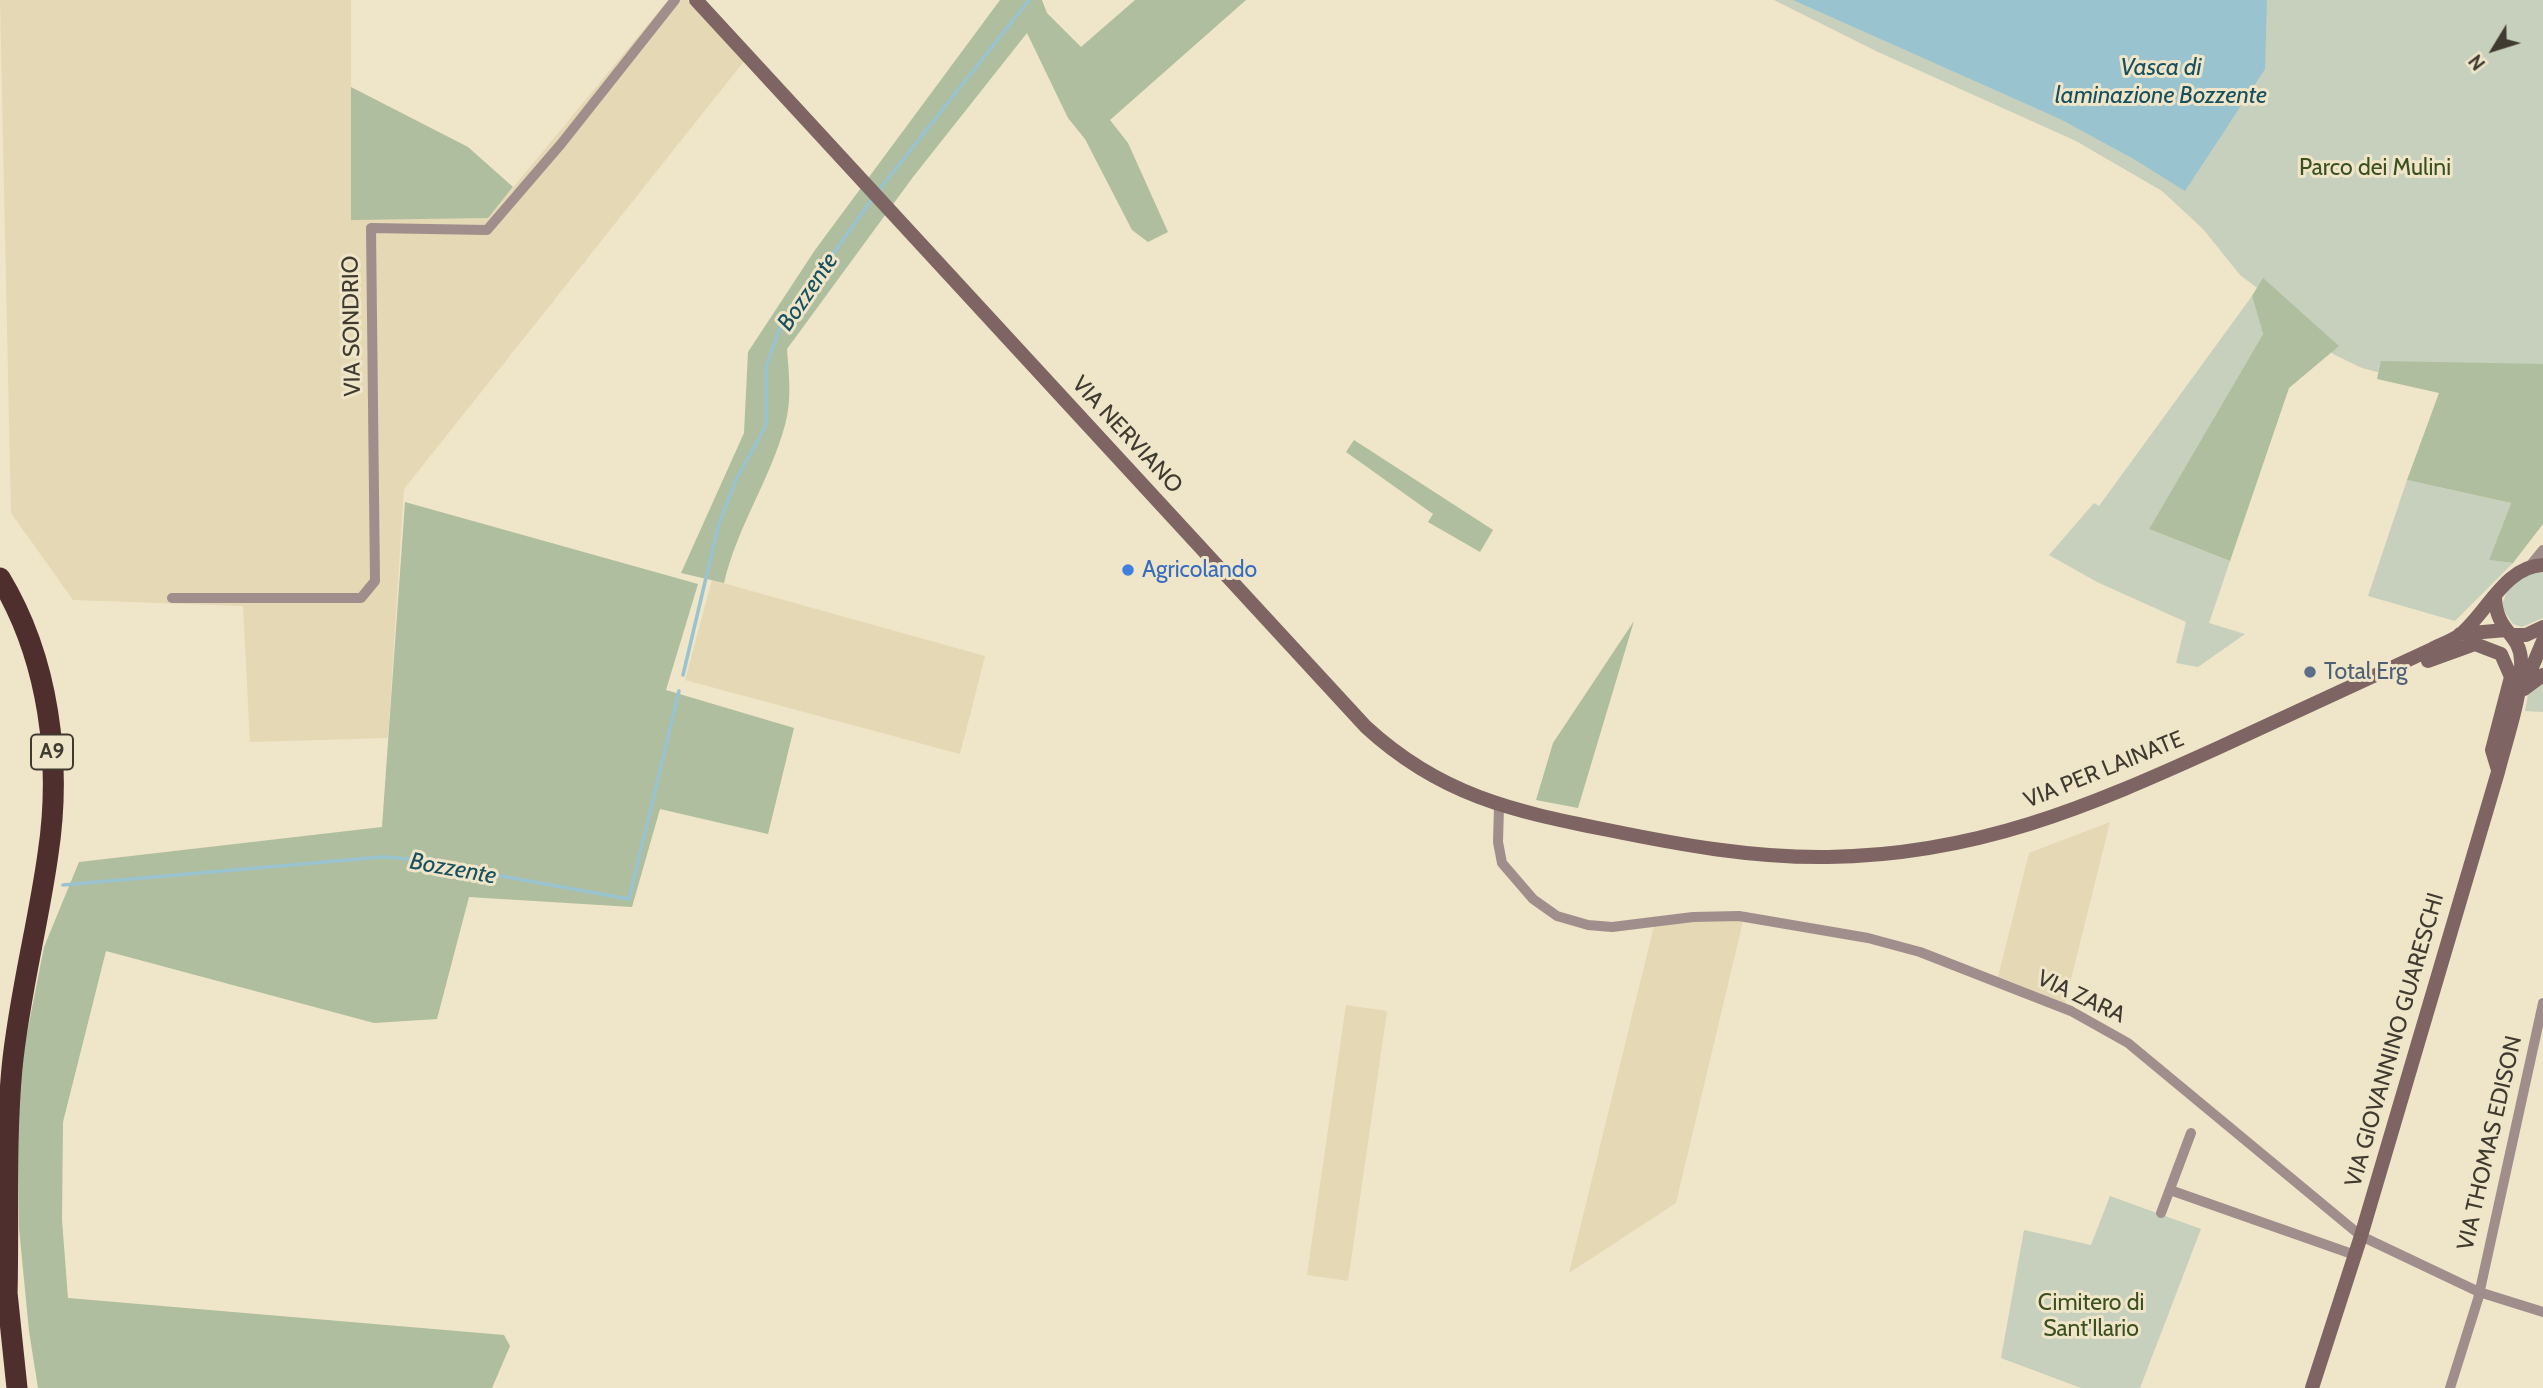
<!DOCTYPE html>
<html>
<head>
<meta charset="utf-8">
<style>
	body { margin:0 }
	#map { position:relative; width:2543px; height:1388px; overflow:hidden; background:#efe5c8; font-family:Cabin,sans-serif }
	canvas { display:block }
	.north { position:absolute; left:2459px; top:14px; width:70px; height:70px; -webkit-text-stroke:5px #efe5c8; paint-order:stroke; rotate:232deg; font-size:19px; font-weight:700; line-height:28px; text-align:center; color:#403b30 }
	.north::after { content:''; display:block; margin:auto; width:24px; height:32px; background:#403b30; clip-path:polygon(50% 0,100% 100%,50% 72%,0 100%) }
</style>
</head>
<body>
<div id="map">
<canvas width="2543" height="1388"></canvas>
<div class="north">N</div>
</div>
<script>
const c = document.querySelector('canvas').getContext('2d');
c.lineJoin = 'round';
function fillPath(path, color) { c.fillStyle = color; c.fill(path, 'evenodd'); }
function trace(path, color, width, dash) { c.strokeStyle = color; c.lineWidth = width; c.lineCap = dash ? 'butt' : 'round'; c.setLineDash(dash || []); c.stroke(path); }
function label(font, color, halo, rows, align = 'center') {
  c.font = font + ' Cabin,sans-serif'; c.lineWidth = 6; c.setLineDash([]); c.textBaseline = 'middle'; c.strokeStyle = halo; c.fillStyle = color; for (const [text, x, y, turn = 0] of rows) {
    c.save(); c.translate(x, y); c.rotate((+turn || 0) * Math.PI / 180); c.textAlign = isNaN(turn) ? turn : align; if (halo) c.strokeText(text, 0, 0); c.fillText(text, 0, 0); c.restore();
  }
}
fillPath(new Path2D(`
	M0,0H351V219L488,218L668,0H687L745,60L404,489L388,738L250,742L243,606L73,600L11,513Z
	M712,580L985,656L960,754L685,680Z
	M2110,822L2065,1003L1998,977L2029,853Z
	M1713,919L1743,921L1676,1203L1569,1273L1654,926Z
	M1346,1005L1387,1011L1348,1281L1307,1275Z`), '#e5d8b4');
fillPath(new Path2D(`
	M1774,0H2543V376L2377,372L2362,368L2333,354L2284,308L2240,275L2203,229L2162,191L2076,141L1878,52Z
	M2252,296L2263,334L2149,529L2230,561L2209,623L2245,634L2198,667L2176,663L2186,622L2097,582L2049,555L2094,503L2099,506Z
	M2407,480L2511,503L2489,560L2513,563L2455,621L2368,596Z
	M2539,571L2543,573V618L2522,627L2513,624L2502,608C2505,586 2520,577 2539,571Z
	M2543,684V712L2525,711L2528,695Z
	M2110,1196L2201,1229L2140,1388H2081L2001,1358L2024,1230L2091,1245Z`), '#c6d0bc');
fillPath(new Path2D(`
	M1000,0H1042L1047,13L1081,47L1135,0H1246L1110,120L1128,143L1168,232L1148,242L1132,230L1085,139L1068,118L1027,33L913,177L787,349C789,375 792,400 785,425C770,480 737,527 724,583L681,573L744,433L748,352L815,250Z
	M351,87L468,147L513,187L488,218L351,220Z
	M2263,278L2339,346L2289,388L2230,561L2149,529L2263,334L2252,296Z
	M2381,361L2543,364V524L2513,563L2489,560L2511,503L2407,480L2439,393L2377,379Z
	M1354,440L1493,530L1480,552L1428,522L1433,514L1346,452Z
	M405,502L698,584L666,690L794,728L768,834L660,809L632,907L469,897L437,1019L374,1023L106,951L63,1122L62,1220L68,1298L504,1335L510,1346L492,1388H38L29,1331L19,1228L17,1084L44,947L79,862L382,827Z
	M1634,621L1578,808L1536,800L1553,743Z`), '#aebe9e');
fillPath(new Path2D(`
	M1793,0H2267L2265,69L2185,191L2132,158L2060,119Z`), '#9ac3d0');
trace(new Path2D(`
	M879,190L1029,0
	M683,675L718,527L735,482L766,425V367L779,330L872,199
	M63,885L382,857L401,858L629,899L679,691`), '#9ac3d0', 3.5);
trace(new Path2D(`
	M2529,567L2543,550
	M172,598H361L375,581L371,228L487,230L561,144L675,0
	M1499,807L1498,842L1502,863L1533,899L1557,916L1588,925L1612,927L1693,917L1739,916L1868,938L1920,952L2071,1011L2128,1043L2361,1236L2479,1292L2543,1312
	M2170,1190L2355,1255
	M2161,1213L2191,1133
	M2450,1388L2478,1299L2543,1003`), '#a08e8d', 10);
trace(new Path2D(`
	M696,0L1366,727C1440,795 1512,811 1608,830C1681,845 1753,858 1828,857C1976,855 2088,807 2220,747C2291,714 2361,682 2432,649C2442,644 2453,640 2461,634C2487,612 2506,566 2543,565
	M2460,634L2506,630
	M2513,635H2526L2543,627
	M2428,661L2475,644L2501,654L2511,677L2492,750L2498,770
	M2525,684L2543,641
	M2524,689L2543,675
	M2312,1388L2361,1236L2498,772C2506,740 2523,693 2521,660C2520,633 2496,632 2495,597`), '#7e6563', 14);
trace(new Path2D(`
	M0,578C49,659 62,762 48,854C38,926 19,996 12,1068C5,1143 9,1221 7,1296
	M6,1283L17,1388`), '#4f2f2d', 21);
for (const [x, y, r, color] of [
	[1128,570,7,"#3f7fe0"],
	[2310,672,7,"#5c6f8a"]
]) { const dot = new Path2D(); dot.arc(x, y, r, 0, 2 * Math.PI); c.fillStyle = color; c.fill(dot); trace(dot, '#efe5c8', 2.5); }
for (const [x, y, w] of [
	[52,752,42]
]) { const box = new Path2D(); box.roundRect(x - w / 2, y - 17.5, w, 35, 5); c.fillStyle = '#efe5c8'; c.fill(box); trace(box, '#403b30', 2); }
label('bold 21px', '#403b30', null, [
	["A9",52,752]
]);
label('23px', '#3b501f', '#efe5c8', [
	["Parco dei Mulini",2375,168],
	["Cimitero di",2091,1303],
	["Sant'Ilario",2091,1329]
]);
label('23px', '#403b30', '#efe5c8', [
	["VIA SONDRIO",352,326,-91],
	["VIA NERVIANO",1127,435,47],
	["VIA PER LAINATE",2104,770,-22],
	["VIA ZARA",2081,997,25],
	["VIA GIOVANNINO GUARESCHI",2395,1040,-74],
	["VIA THOMAS EDISON",2490,1143,-77]
]);
label('23px', '#366cbe', '#efe5c8', [
	["Agricolando",1142,570]
], 'left');
label('23px', '#4e5e75', '#efe5c8', [
	["Total Erg",2324,672]
], 'left');
label('italic 24px', '#19505f', '#efe5c8', [
	["Vasca di",2161,68],
	["laminazione Bozzente",2161,96],
	["Bozzente",808,292,-56],
	["Bozzente",453,869,10]
]);
</script>
</body>
</html>
